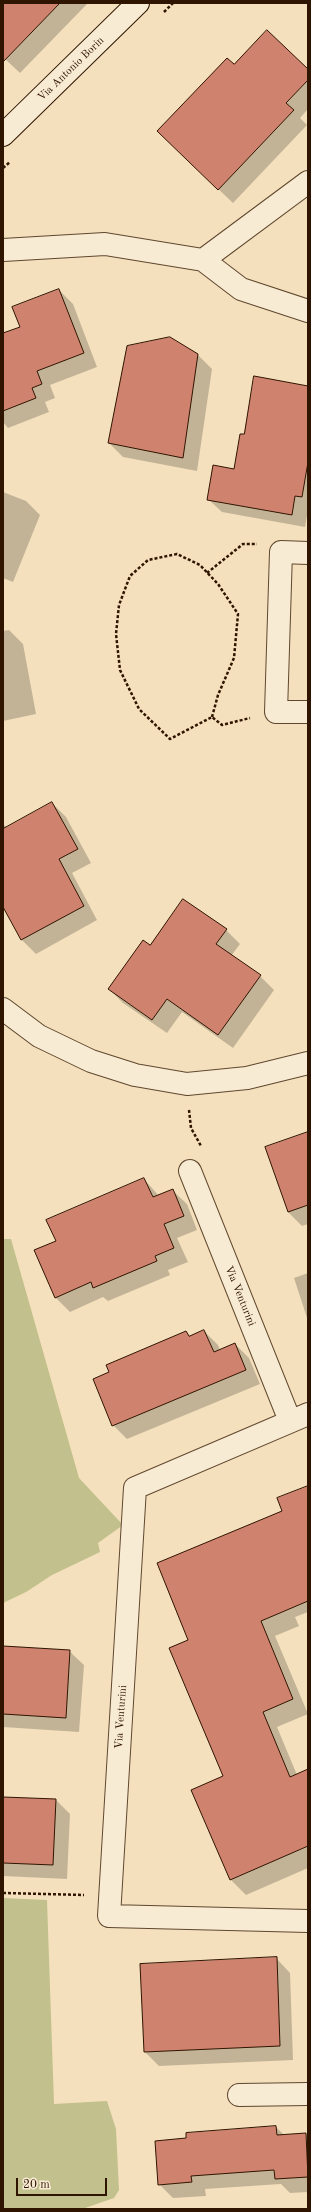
<!DOCTYPE html>
<html>
<head>
<meta charset="utf-8">
<style>
	body { margin:0 }
	#map { position:relative; width:311px; height:2212px; overflow:hidden; background:#f4e0bc; font-family:"Old Standard TT",serif }
	canvas { display:block }
	.frame { position:absolute; inset:0; border:4px solid #2f1400; pointer-events:none }
	.scale { position:absolute; left:16px; top:2178px; width:91px; height:18px; box-sizing:border-box; border:2px solid #2f1400; border-top:0; padding-left:5px; font-size:12px; line-height:14px; white-space:nowrap; color:#2f1400; -webkit-text-stroke:3px #f8ebd3; paint-order:stroke }
</style>
</head>
<body>
<div id="map">
<canvas width="311" height="2212"></canvas>
<div class="frame"></div>
<div class="scale">20 m</div>
</div>
<script>
const c = document.querySelector('canvas').getContext('2d');
c.lineJoin = 'round';
function fillPath(path, color) { c.fillStyle = color; c.fill(path, 'evenodd'); }
function trace(path, color, width, dash) { c.strokeStyle = color; c.lineWidth = width; c.lineCap = dash ? 'butt' : 'round'; c.setLineDash(dash || []); c.stroke(path); }
function label(font, color, halo, rows, align = 'center') {
  c.font = font + ' "Old Standard TT",serif'; c.lineWidth = 3; c.setLineDash([]); c.textBaseline = 'middle'; c.strokeStyle = halo; c.fillStyle = color; for (const [text, x, y, turn = 0] of rows) {
    c.save(); c.translate(x, y); c.rotate((+turn || 0) * Math.PI / 180); c.textAlign = isNaN(turn) ? turn : align; if (halo) c.strokeText(text, 0, 0); c.fillText(text, 0, 0); c.restore();
  }
}
fillPath(new Path2D(`
	M3,1239H11L79,1478L123,1525L98,1543L100,1552L52,1575L26,1592L3,1603Z
	M3,1898L47,1900L54,2104L107,2101L116,2129L119,2190L114,2198L82,2209H3Z`), '#c2c08c');
fillPath(new Path2D(`
	M3,3H88L20,73L3,57Z
	M234,66L308,71V109L300,118L307,125L233,203L172,145Z
	M59,290L73,304L97,367L50,385L55,398L45,402L49,412L8,428L3,422V334L21,327Z
	M198,355L212,369L197,471L123,457L109,443Z
	M308,387V510L305,527L222,512L208,499Z
	M3,492L26,501L40,515L13,582L3,578Z
	M9,630L23,644L36,714L3,721V631Z
	M52,803L66,817L91,863L72,873L97,920L36,954L22,940L3,905V824L7,828Z
	M226,930L240,944L231,956L260,976L274,990L233,1048L182,1012L167,1033L123,1003L109,989L150,947Z
	M308,1133V1224L302,1226L288,1212Z
	M144,1179L159,1196L172,1190L187,1204L197,1230L177,1238L188,1262L168,1270L170,1275L108,1301L103,1297L70,1312L56,1298L57,1241Z
	M308,1273V1321L294,1278Z
	M204,1331L218,1345L220,1350L235,1344L249,1358L260,1384L127,1439L113,1425L111,1372L186,1332L191,1337Z
	M308,1487V1612L295,1617L299,1626L275,1636L308,1714L277,1727L297,1775L308,1770V1868L246,1895L231,1880L192,1790L224,1777L190,1641L283,1511Z
	M3,1647L69,1651L84,1665L79,1732L3,1727Z
	M3,1798L56,1800L70,1814L67,1879L3,1876Z
	M276,1958L290,1973L293,2060L159,2066L145,2052L141,1965Z
	M276,2127L284,2135L306,2134L308,2136V2192L290,2193L281,2184L205,2189L206,2196L173,2198L159,2184L187,2139Z`), '#0003');
const building = new Path2D(`
	M3,3H60L3,62Z
	M267,30L308,69V80L286,103L294,110L218,190L157,131L227,58L234,64Z
	M59,289L84,353L37,371L42,384L32,388L36,398L3,411V333L20,327L12,307Z
	M170,337L198,354L183,458L108,443L127,346Z
	M254,376L308,386V462L302,497L295,496L292,515L207,500L213,465L234,469L240,434H244Z
	M52,802L78,849L59,859L84,906L21,940L3,907V829Z
	M183,899L227,929L216,944L261,975L218,1035L167,999L152,1020L108,989L143,940L150,945Z
	M308,1132V1205L288,1212L265,1147Z
	M144,1178L153,1197L173,1189L184,1216L164,1224L174,1248L155,1256L157,1261L93,1288L91,1282L55,1298L34,1250L56,1241L46,1220Z
	M204,1330L214,1352L235,1343L246,1370L112,1426L93,1379L109,1372L106,1365L186,1331L189,1336Z
	M308,1486V1601L261,1621L293,1699L263,1712L290,1777L308,1769V1846L230,1880L191,1790L223,1776L169,1648L188,1640L157,1563L282,1511L277,1498Z
	M3,1646L70,1650L66,1718L3,1714Z
	M3,1797L56,1799L53,1865L3,1863Z
	M277,1957L280,2046L144,2052L140,1964Z
	M276,2126L277,2135L306,2133L308,2177L275,2179L274,2170L191,2176L192,2182L158,2185L155,2141L186,2138V2133Z`);
fillPath(building, '#cf826e');
trace(building, '#2f1400', 1);
const minor = new Path2D(`
	M3,250L105,244L203,260L308,182
	M203,260L241,289L308,311
	M308,553L281,552L276,712H308
	M3,1009L39,1036L91,1061L135,1075L187,1084L247,1078L308,1063
	M190,1171L290,1421
	M308,1414L135,1488L109,1916L308,1921
	M239,2095L308,2094`);
const secondary = new Path2D(`
	M3,135L138,3`);
trace(minor, '#60472f', 24);
trace(secondary, '#2f1400', 24);
trace(new Path2D(`
	M164,12L173,3
	M3,168L10,162
	M207,573L243,544H257
	M212,717L218,695L234,658L238,614L218,584L200,565L177,554L148,560L130,576L119,605L116,634L120,670L139,709L170,739L212,717L222,725L250,718
	M189,1110L191,1128L201,1146
	M3,1893L84,1895`), '#2f1400', 2.5, [3, 2]);
trace(minor, '#f8ebd3', 22);
trace(secondary, '#f8ebd3', 22);
label('11px', '#2f1400', '#f8ebd3', [
	["Via Antonio Borin",71,69,-44],
	["Via Venturini",240,1296,68],
	["Via Venturini",121,1717,-86]
]);
</script>
</body>
</html>
